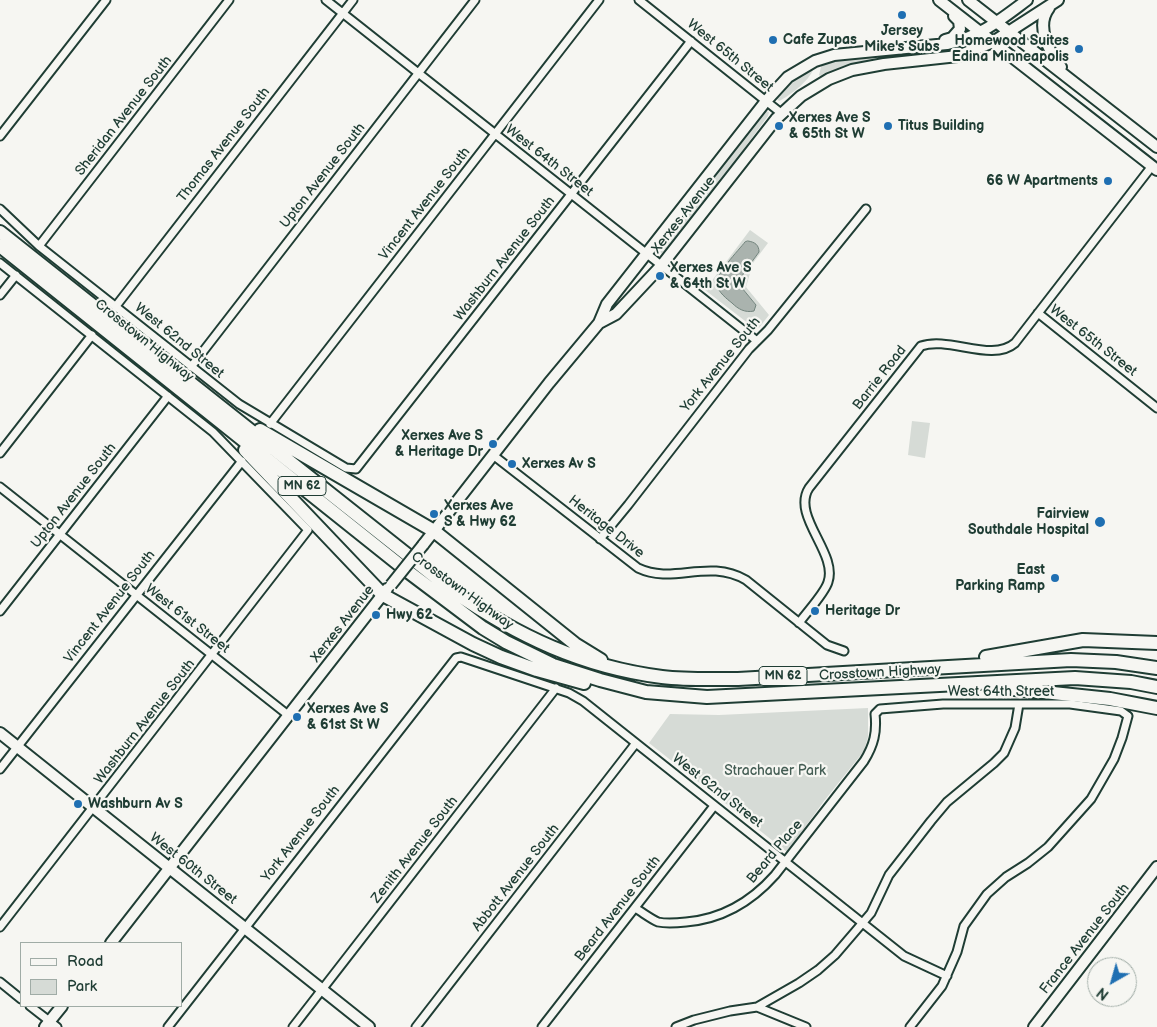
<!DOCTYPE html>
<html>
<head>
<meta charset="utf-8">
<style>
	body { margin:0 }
	#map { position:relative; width:1157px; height:1027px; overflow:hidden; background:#f6f6f2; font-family:"Balsamiq Sans",sans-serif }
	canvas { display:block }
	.legend { position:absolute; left:20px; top:942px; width:162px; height:65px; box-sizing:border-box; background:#f6f6f2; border:1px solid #a0aca6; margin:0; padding:6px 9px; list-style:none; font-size:15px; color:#1f3d34 }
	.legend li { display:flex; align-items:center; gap:10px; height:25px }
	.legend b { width:25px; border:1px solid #a0aca6 }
	.north { position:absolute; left:1087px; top:957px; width:50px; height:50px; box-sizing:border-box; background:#f6f6f2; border:1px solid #a0aca6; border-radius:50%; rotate:218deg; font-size:14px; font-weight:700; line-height:20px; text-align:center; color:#1f3d34 }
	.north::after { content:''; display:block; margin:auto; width:18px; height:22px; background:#1f6fb2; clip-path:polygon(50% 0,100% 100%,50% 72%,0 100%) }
</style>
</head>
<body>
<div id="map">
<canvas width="1157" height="1027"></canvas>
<ul class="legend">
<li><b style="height:6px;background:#f6f6f2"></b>Road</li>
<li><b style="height:14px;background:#d6dbd6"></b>Park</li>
</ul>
<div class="north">N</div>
</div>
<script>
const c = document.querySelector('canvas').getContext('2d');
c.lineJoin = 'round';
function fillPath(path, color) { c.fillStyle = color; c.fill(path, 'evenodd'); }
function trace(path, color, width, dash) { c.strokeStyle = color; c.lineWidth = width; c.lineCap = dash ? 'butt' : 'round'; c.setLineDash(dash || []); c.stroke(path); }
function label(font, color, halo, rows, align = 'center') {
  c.font = font + ' "Balsamiq Sans",sans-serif'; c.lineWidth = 4.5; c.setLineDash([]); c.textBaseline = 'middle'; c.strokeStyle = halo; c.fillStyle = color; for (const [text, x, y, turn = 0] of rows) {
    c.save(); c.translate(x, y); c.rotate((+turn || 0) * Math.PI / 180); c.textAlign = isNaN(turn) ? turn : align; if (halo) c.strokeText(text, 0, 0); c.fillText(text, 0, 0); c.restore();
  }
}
fillPath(new Path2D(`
	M910,50L911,54L865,63L823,78L819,75L822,63L833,59Z
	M814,66C813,78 790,96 779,101L777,99C782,83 801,74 814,66Z
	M765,111L769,112L768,116C733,162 703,213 663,255L660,252L662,248L702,196L731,154Z
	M750,230L768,243L753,263L746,287L769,315L759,328L749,324L705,290ZM759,252L743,274L742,288L756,305L723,295Z
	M912,421L930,423L925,458L908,455Z
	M868,708V737L864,751L824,801L787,852L649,743L670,714L719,715Z`), '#d6dbd6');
const water = new Path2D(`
	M748,241C755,242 759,245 759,252L743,274L742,288L756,305L754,311C745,313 738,309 732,303C727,299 718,292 717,285C714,275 739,250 745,242Z`);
fillPath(water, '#aab3ae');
trace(water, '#72847d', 1);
const street = new Path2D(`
	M326,0L757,341
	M639,0L781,113
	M0,136L106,0
	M0,209L39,246L239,404L346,468L356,469L691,41
	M39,246L229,0
	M0,263L213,432L308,530L0,927
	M0,295L16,275
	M116,306L353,0
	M1038,313L1157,408
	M191,367L475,0
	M270,424L599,0
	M0,453L92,335
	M493,455L638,568C674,585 707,558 746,580L827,645L844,651
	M0,487L288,715
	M600,539L628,505L749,349L768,330L866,209
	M0,611L168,396
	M799,623C806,613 825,593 828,582C838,553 791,516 809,488L921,346C949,336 992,363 1015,343L1152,166
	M0,769L242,461
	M635,908C642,912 651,919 658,922C667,924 677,923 686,922C723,919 751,902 775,875L864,761C874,745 877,732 875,714L880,709L943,704H1070L1121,711L1128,716L1122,738L1114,759L1091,799L1048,847L1028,863L1006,877L987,894L964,926L957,952L942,986L910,1027
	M0,982L21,999
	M30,1006L57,1027
	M757,1007L806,1027
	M168,1027L456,658L461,657L569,693L583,701L904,956L947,976
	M293,1027L556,688
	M416,1027L636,743
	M542,1027L714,806
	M676,1027L694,1020L730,1011L757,1007L799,983L818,970L835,955L871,913L889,875L931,821L947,802L994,763L1004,753L1015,728L1019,704`);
const secondary = new Path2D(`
	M939,0L1157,170
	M968,0L1157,147
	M1049,8C1035,26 1049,52 1061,67
	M945,40L952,38L960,29L959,21L954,16
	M599,323L616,314L661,266L776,119L801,96L829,79L852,70L884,64L958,56L993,42L1058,0
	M423,545L549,383L599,323L607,304L766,101L788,77L815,61L834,55L947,44C980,37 1000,20 1027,0
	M0,733L369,1027
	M111,943L387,589
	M45,1027L62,1006
	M1034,1027L1157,867`);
const highway = new Path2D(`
	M0,232L453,591C517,636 583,667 662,677C687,680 712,679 738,679L1071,660L1116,662L1157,668
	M0,246L406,570L483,628L506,642L553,665L600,680L646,692L707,697L1075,678L1131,682L1157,687
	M260,430L434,531L575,644L601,660
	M245,450L383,595L473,644L501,657L537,670L584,683
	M986,657L1083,640L1157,643
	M1005,688L1110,699L1157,708`);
trace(street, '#1f3d34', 11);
trace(secondary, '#1f3d34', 14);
trace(highway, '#1f3d34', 16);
trace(street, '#f6f6f2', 7);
trace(secondary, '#f6f6f2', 10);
trace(highway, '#f6f6f2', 12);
const secondaryBridge = new Path2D(`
	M391,585L423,545`);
trace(secondaryBridge, '#1f3d34', 14, []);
trace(secondaryBridge, '#f6f6f2', 10);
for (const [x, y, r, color] of [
	[902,15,5,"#1f6fb2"],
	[773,40,5,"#1f6fb2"],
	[1079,49,5,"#1f6fb2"],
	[779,126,5,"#1f6fb2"],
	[888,126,5,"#1f6fb2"],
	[1108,181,5,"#1f6fb2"],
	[660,276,5,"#1f6fb2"],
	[493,444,5,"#1f6fb2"],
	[512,464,5,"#1f6fb2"],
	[434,514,5,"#1f6fb2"],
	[1100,522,6,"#1f6fb2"],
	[1055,578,5,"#1f6fb2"],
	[815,611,5,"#1f6fb2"],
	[376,615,5,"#1f6fb2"],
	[297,717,5,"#1f6fb2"],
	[78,804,5,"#1f6fb2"]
]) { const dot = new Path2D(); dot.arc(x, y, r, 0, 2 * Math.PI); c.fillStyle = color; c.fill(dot); trace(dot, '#f6f6f2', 2); }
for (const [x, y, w] of [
	[302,486,48],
	[783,676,48]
]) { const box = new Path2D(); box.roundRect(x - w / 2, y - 9.5, w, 19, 4); c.fillStyle = '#f6f6f2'; c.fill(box); trace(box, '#1f3d34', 1); }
label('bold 12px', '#1f3d34', null, [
	["MN 62",302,486],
	["MN 62",783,676]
]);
label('bold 14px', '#1f3d34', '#f6f6f2', [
	["Jersey",902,31,"center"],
	["Mike's Subs",902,47,"center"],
	["Cafe Zupas",783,40],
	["Homewood Suites",1069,41,"right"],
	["Edina Minneapolis",1069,57,"right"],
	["Xerxes Ave S",789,118],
	["& 65th St W",789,134],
	["Titus Building",898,126],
	["66 W Apartments",1098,181,"right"],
	["Xerxes Ave S",670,268],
	["& 64th St W",670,284],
	["Xerxes Ave S",483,436,"right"],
	["& Heritage Dr",483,452,"right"],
	["Xerxes Av S",522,464],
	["Xerxes Ave",444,506],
	["S & Hwy 62",444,522],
	["Fairview",1089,514,"right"],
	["Southdale Hospital",1089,530,"right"],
	["East",1045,570,"right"],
	["Parking Ramp",1045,586,"right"],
	["Heritage Dr",825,611],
	["Hwy 62",386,615],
	["Xerxes Ave S",307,709],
	["& 61st St W",307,725],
	["Washburn Av S",88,804]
], 'left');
label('14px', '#1f3d34', '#f6f6f2', [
	["West 65th Street",730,56,39],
	["Sheridan Avenue South",124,116,-52],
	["Thomas Avenue South",224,145,-52],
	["West 64th Street",549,161,38],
	["Upton Avenue South",323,176,-52],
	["Vincent Avenue South",425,204,-52],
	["Xerxes Avenue",684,215,-52],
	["Washburn Avenue South",505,259,-52],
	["Crosstown Highway",144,341,39],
	["West 62nd Street",179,341,39],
	["West 65th Street",1093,341,38],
	["York Avenue South",721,365,-51],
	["Barrie Road",880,378,-52],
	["Upton Avenue South",74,496,-52],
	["Heritage Drive",606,527,38],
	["Crosstown Highway",462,591,36],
	["Vincent Avenue South",110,607,-52],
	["West 61st Street",187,619,38],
	["Xerxes Avenue",343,624,-52],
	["Crosstown Highway",880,673,-3],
	["West 64th Street",1001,692],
	["Washburn Avenue South",145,722,-52],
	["West 62nd Street",717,791,38],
	["York Avenue South",301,834,-52],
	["Zenith Avenue South",415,850,-52],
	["Beard Place",775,852,-50],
	["West 60th Street",193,869,38],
	["Abbott Avenue South",516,878,-52],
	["Beard Avenue South",618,909,-52],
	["France Avenue South",1085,939,-52]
]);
label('14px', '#445d54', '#f6f6f2', [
	["Strachauer Park",775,771]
]);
</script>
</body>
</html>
